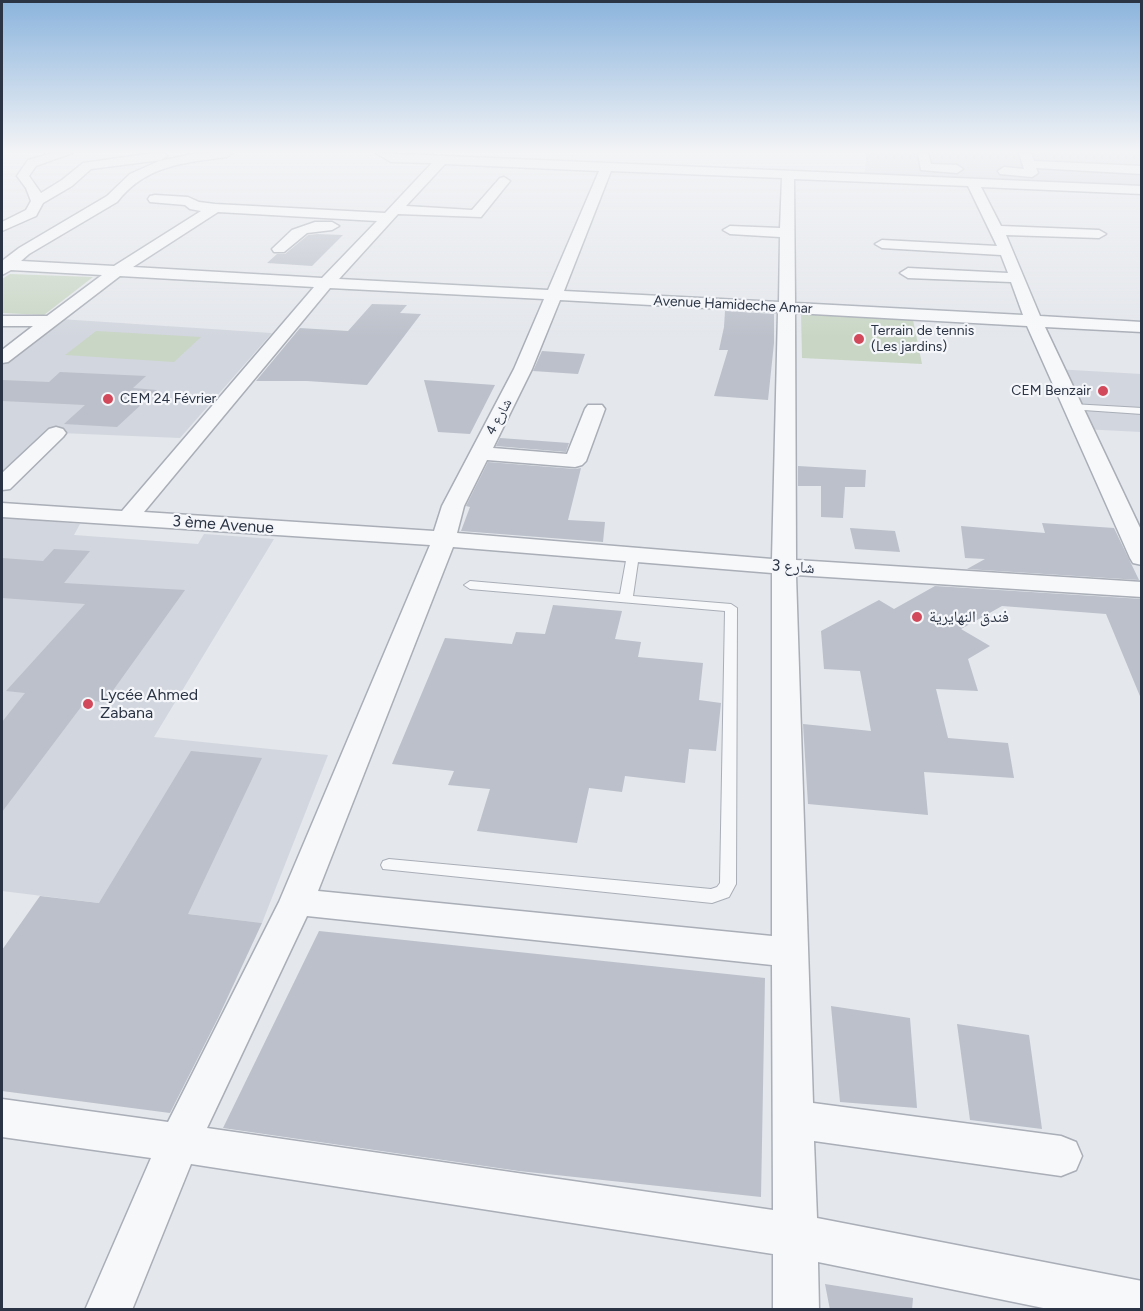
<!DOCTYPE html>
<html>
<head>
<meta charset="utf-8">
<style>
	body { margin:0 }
	#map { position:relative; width:1143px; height:1311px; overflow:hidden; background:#e4e7ec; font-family:Figtree,sans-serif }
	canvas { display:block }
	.frame { position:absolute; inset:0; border:3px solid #2b3445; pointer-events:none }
</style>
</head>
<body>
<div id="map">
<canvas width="1143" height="1311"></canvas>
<div class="frame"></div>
</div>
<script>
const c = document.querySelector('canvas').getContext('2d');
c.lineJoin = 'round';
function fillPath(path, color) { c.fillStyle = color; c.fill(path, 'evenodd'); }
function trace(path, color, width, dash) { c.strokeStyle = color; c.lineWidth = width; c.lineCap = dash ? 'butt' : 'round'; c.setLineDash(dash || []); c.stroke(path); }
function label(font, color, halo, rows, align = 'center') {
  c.font = font + ' Figtree,"Noto Naskh Arabic",sans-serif'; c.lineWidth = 4.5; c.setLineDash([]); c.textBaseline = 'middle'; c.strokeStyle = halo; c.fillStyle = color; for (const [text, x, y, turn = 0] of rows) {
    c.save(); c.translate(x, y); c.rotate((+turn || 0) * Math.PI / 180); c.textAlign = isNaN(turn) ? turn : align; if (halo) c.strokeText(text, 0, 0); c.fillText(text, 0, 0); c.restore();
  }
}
fillPath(new Path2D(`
	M866,153H1141V187L865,173Z
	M60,319L272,333L180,438L60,433L2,480V364Z
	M1055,369L1141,374V432L1082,429Z
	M2,517L80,524L74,535L198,544L204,534L274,539L154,737L328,755L262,923L2,891Z`), '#d2d6de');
fillPath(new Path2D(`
	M10,274L93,277L44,315L2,313V279Z
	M801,314L913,320L922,364L802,358Z
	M96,331L201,337L174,362L65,355Z`), '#c9d6c5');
fillPath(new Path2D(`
	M318,234L343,235L312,266L267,263L277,254H285L308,235Z
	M372,304L407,305L400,313L421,314L367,385L307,381H256L300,328L348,331Z
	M725,311L774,314V343L768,400L714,396L728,350H719L724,327Z
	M542,351L585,354L578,374L533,371Z
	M60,372L146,376L133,388L157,390L117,427L64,424L85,405L2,401V380L49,382Z
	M424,380L495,385L470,434L438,432Z
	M500,438L569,443L566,452L496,446Z
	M488,462L575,469L581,468L568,520L605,522L603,542L461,531L470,507L466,506Z
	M798,466L866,470L865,487H845L843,518L821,517V486H798Z
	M1042,523L1114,528L1139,580L967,569L985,559L965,558L961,526L1045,533Z
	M850,528L895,531L900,552L855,549Z
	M54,549L90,551L64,583L185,590L104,703L87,699L2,812V722L25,693L6,691L85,604L2,598V558L43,561Z
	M935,586L1142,599V701L1106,614L1002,606L961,629L990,646L968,659L978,691L936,689L948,738L1008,743L1014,778L924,772L928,815L808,804L803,724L871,731L860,671L824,669L821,631L879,600L894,609Z
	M553,605L622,611L615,639L641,642L638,657L703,663L699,700L721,703L716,751L689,749L685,783L625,776L622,792L589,788L577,843L477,831L490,789L448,785L454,771L392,764L445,638L512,644L516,632L545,634Z
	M191,751L262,758L188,914L262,923L218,1018L170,1113L2,1091V950L40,896L99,903Z
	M319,931L765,978L761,1197L519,1171L223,1128Z
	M831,1006L910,1018L917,1108L840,1102Z
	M957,1024L1029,1035L1042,1129L970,1120Z
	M825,1284L913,1298L912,1310H830Z`), '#bbc0ca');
const lane = new Path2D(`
	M1072,404L1142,408V414L1069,409V405Z
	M633,551L639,555L633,596L731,604L737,608L736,884L729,897L712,903L383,869L381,865L383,861L389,859L711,889L717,887L720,883L725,611L470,589L464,585L470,581L620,594L627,555Z`);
const street = new Path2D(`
	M52,153H72L36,166L29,176L41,193L62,180L83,163L154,153H165L167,156L161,160L91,169L72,186L43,203L36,216L2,231V222L26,210L31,201L26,188L17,176L28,160Z
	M198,153H233L227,157C183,163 146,165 117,202L29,254L21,261L114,266L201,211L190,209L185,205L150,202L148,199L150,196L155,195L188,197L199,202L215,204L385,213L432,163L391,162L376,153L1142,186V194L981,187L1001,226L1099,230L1106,234L1099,238L1006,235L1040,316L1142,322V332L1045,327L1142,532V565L1133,563L1130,558L1027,326L795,313L796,560L1142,582V597L796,575L813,1103L1061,1136L1076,1142L1082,1156L1076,1170L1061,1176L814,1141L817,1218L1142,1281V1310H1053L818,1262L819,1310H773V1254L191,1164L132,1310H85L151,1158L2,1137V1099L168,1122L279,902L430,545L2,517V503L122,511L314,287L120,276L8,362L2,363V350L33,326H2V316H47L102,275L11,270L2,275V261L19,248L107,196L130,174L159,161ZM445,164L599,171L548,290L339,279L398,214L481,217L510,181L504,177L500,178L472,210L406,206ZM611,171L782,178L780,228L730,226L723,230L730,234L780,237L779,302L564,291ZM794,179L968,186L997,246L882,240L875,244L882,248L1001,255L1008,273L908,268L900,273L908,278L1011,282L1023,315L795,303ZM218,212L377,221L322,278L133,267ZM330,288L544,299L514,369L442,506L434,531L144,512ZM560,300L778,312L772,559L457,533L464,506L487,460L575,467L582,465L586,461L605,409L602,405H588L585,409L567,454L493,448L532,369ZM453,547L772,573V936L318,891ZM307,916L772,965L773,1210L207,1128Z
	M918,153H928L931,164L957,165L963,169L957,173L921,170Z
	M1019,153H1031L1034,161L1142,166V174L1036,168L1038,173L1032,177L1000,174L998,171L1004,167L1024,169Z
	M315,222H332L339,226L332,230L307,233L284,252H274L272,249L292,230Z
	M56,427L63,429L66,433L63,437L10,489L2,490V473L49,429Z`);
trace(lane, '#a9aeb7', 2);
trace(street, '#a9aeb7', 3);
fillPath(lane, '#f7f8fa');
fillPath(street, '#f7f8fa');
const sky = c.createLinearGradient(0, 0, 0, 337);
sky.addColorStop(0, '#8bb4dd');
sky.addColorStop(0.45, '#f3f4f6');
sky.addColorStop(1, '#f3f4f600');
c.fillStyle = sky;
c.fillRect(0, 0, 1143, 337);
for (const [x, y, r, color] of [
	[859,339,6,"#d1495b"],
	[1103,391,6,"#d1495b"],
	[108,399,6,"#d1495b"],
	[917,617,6,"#d1495b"],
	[88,704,6,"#d1495b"]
]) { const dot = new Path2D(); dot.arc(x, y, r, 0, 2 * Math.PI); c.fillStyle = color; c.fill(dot); trace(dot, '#f4f6f9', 2); }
label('14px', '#2b3445', '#f4f6f9', [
	["Avenue Hamideche Amar",733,305,3],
	["شارع 4",499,417,-61]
]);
label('14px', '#2b3445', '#f4f6f9', [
	["Terrain de tennis",871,331],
	["(Les jardins)",871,347],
	["CEM Benzair",1091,391,"right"],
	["CEM 24 Février",120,399]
], 'left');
label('16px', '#2b3445', '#f4f6f9', [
	["3 ème Avenue",223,525,4],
	["شارع 3",793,567,4]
]);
label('16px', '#2b3445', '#f4f6f9', [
	["فندق النهايرية",929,617],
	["Lycée Ahmed",100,695],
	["Zabana",100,713]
], 'left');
</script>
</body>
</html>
